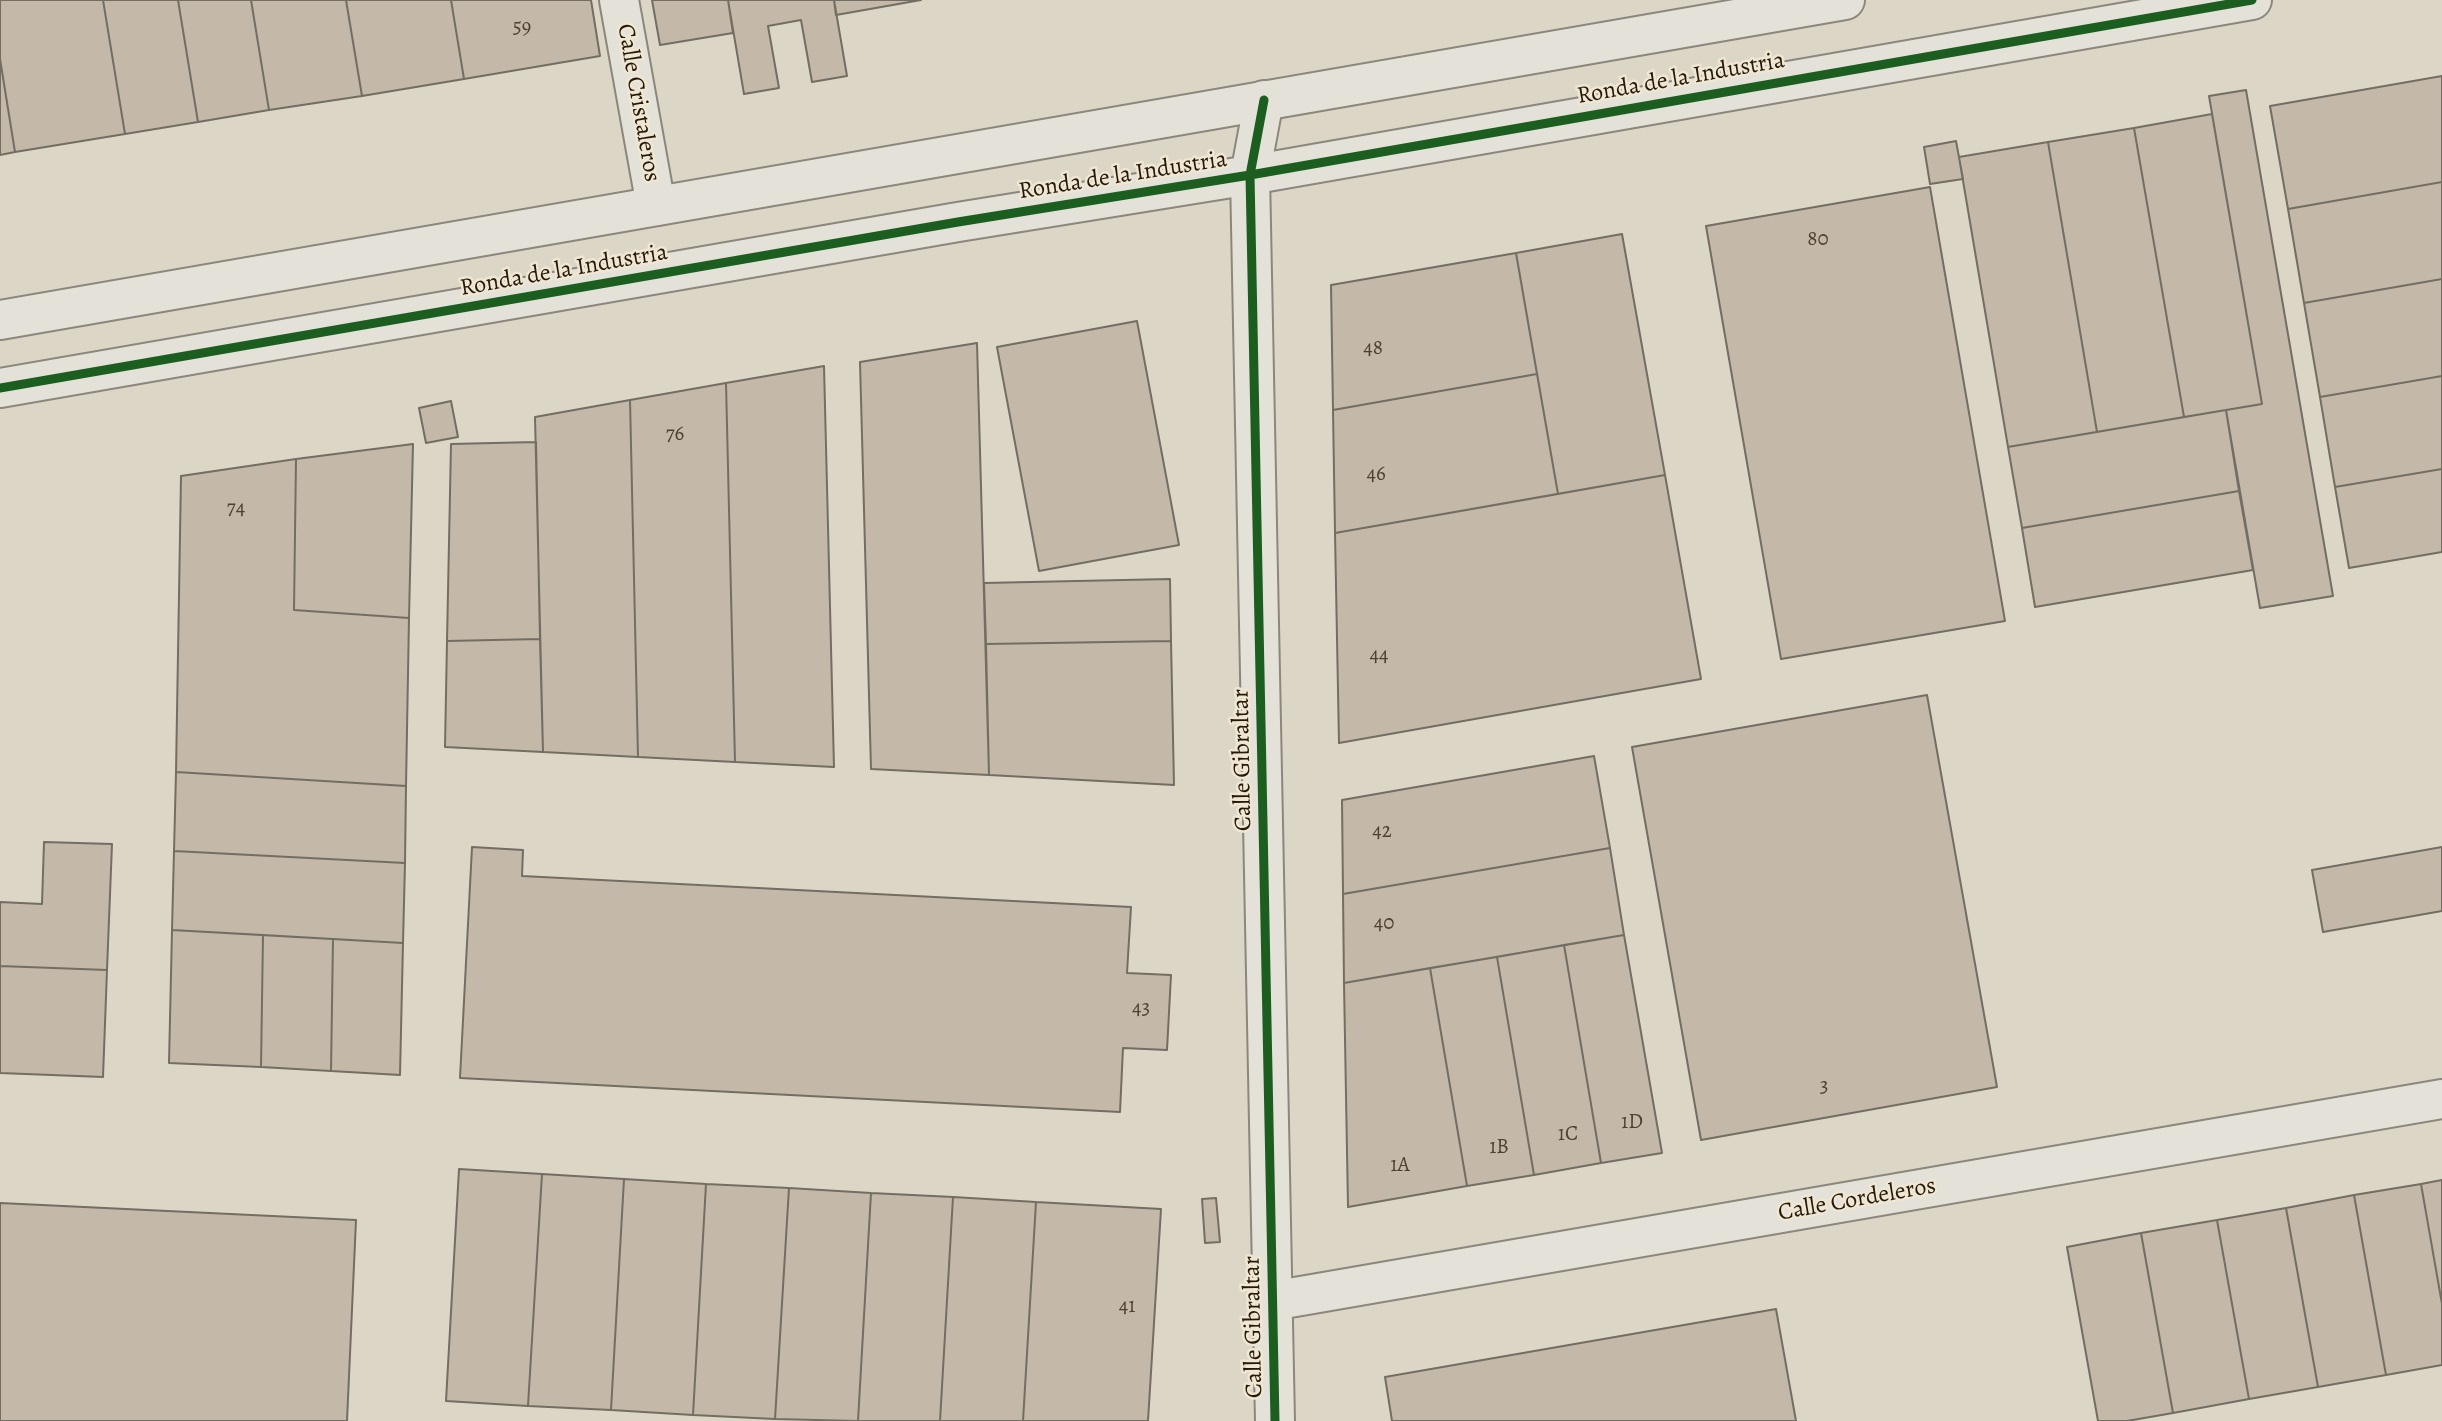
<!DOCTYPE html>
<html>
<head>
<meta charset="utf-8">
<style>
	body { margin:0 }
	canvas { display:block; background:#dcd6c6 }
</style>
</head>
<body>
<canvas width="2442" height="1421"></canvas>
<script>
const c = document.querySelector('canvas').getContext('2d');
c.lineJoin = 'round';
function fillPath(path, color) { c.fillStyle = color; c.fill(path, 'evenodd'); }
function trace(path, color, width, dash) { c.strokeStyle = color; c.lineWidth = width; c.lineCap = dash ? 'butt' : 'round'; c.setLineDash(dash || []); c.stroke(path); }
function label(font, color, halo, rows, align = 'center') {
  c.font = font + ' Alegreya,serif'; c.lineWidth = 5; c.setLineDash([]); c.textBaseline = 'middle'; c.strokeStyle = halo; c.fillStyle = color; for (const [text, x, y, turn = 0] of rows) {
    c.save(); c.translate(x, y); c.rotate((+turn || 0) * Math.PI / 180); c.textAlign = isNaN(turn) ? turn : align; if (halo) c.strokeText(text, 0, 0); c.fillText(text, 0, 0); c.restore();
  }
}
const building = new Path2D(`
	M0,0H103L125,134L15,152L0,59Z
	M103,0H178L198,122L125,134Z
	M178,0H251L269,110L198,122Z
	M251,0H346L362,96L269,110Z
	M346,0H451L464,79L362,96Z
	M451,0H591L600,56L464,79Z
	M652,0H728L733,33L660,45Z
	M728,0H834L847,76L812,82L801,20L768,26L779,88L744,94Z
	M834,0H921L836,15Z
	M0,59L15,152L0,155Z
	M2442,76V182L2288,209L2270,106Z
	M2246,90L2333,596L2260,608L2226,410L2262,404L2209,96Z
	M2212,114L2262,404L2184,417L2134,128Z
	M2134,128L2184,417L2097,432L2048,142Z
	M1956,141L1963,179L1930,184L1924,147Z
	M2048,142L2097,432L2008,447L1959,157Z
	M2442,182V279L2304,303L2288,209Z
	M1930,187L2005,621L1781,659L1706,226Z
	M1622,234L1665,475L1558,494L1516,253Z
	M1516,253L1537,374L1333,410L1331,285Z
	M2442,279V376L2320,397L2304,303Z
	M1137,321L1179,545L1039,571L997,347Z
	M977,343L989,775L871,769L860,362Z
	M824,366L834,767L735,762L726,383Z
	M1537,374L1558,494L1335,533L1333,410Z
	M2442,376V469L2335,487L2320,397Z
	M726,383L735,762L638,757L630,400Z
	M630,400L638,757L543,752L535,417Z
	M451,401L458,437L426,443L419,408Z
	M2226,410L2239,491L2022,528L2008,447Z
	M536,442L540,639L447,641L451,444Z
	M413,444L409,618L294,610L296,459Z
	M296,459L294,610L409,618L406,786L176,772L181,476Z
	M2442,469V552L2349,568L2335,487Z
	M1665,475L1701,679L1339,743L1335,533Z
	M2239,491L2253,570L2035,607L2022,528Z
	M1170,579L1171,641L986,644L984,583Z
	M540,639L543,752L445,747L447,641Z
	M1171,641L1174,785L989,775L986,644Z
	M1927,695L1997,1087L1701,1140L1632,747Z
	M1594,756L1610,848L1343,894L1342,800Z
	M176,772L406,786L405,863L174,851Z
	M44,842L112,844L107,970L0,966V902L42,904Z
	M472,847L523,850L522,876L1131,907L1127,973L1171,975L1167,1050L1123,1048L1120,1112L460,1078Z
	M2442,847V911L2323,932L2312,870Z
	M1610,848L1624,935L1344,983L1343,894Z
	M174,851L405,863L403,943L172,930Z
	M172,930L263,935L261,1067L169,1063Z
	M263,935L333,939L331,1071L261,1067Z
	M1624,935L1662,1153L1601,1163L1564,945Z
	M333,939L403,943L400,1075L331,1071Z
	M1564,945L1601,1163L1534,1175L1497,957Z
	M1497,957L1534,1175L1467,1186L1430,968Z
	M0,966L107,970L103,1077L0,1073Z
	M1430,968L1467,1186L1348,1207L1344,983Z
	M459,1169L542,1174L528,1406L446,1401Z
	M542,1174L624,1179L611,1410L528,1406Z
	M624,1179L706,1184L693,1415L611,1410Z
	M2442,1180V1304L2421,1184Z
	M706,1184L789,1188L775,1419L693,1415Z
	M2421,1184L2442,1304V1365L2386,1375L2354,1195Z
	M789,1188L871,1193L858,1421L775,1419Z
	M871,1193L953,1197L940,1421H858Z
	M2354,1195L2386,1375L2318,1387L2286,1208Z
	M953,1197L1036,1202L1023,1421H940Z
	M1216,1198L1220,1242L1205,1243L1202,1199Z
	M1036,1202L1161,1209L1148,1421H1023Z
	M0,1203L356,1220L347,1421H0Z
	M2286,1208L2318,1387L2249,1399L2217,1220Z
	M2217,1220L2249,1399L2173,1413L2141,1233Z
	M2141,1233L2173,1413L2127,1421H2098L2067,1247Z
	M1776,1309L1796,1421H1392L1385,1377Z`);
fillPath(building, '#c4b8a9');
trace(building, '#726e63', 2);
const minor = new Path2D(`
	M619,0L656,206
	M1264,100L1250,175L1275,1421
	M1272,1301L2442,1099`);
const tertiary = new Path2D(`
	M0,320L1845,0
	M0,388L958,222L1250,175L2252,0`);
trace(minor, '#8c877c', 42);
trace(tertiary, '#8c877c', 42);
trace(minor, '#e4e1d9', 38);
trace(tertiary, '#e4e1d9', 38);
trace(new Path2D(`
	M1264,100L1250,175L1275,1421
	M0,388L958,222L1250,175L2252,0`), '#1b5e20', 9);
label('21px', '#4e4130', null, [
	["59",522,28],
	["80",1818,240],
	["48",1373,349],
	["76",675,435],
	["46",1376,475],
	["74",236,509],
	["44",1379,656],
	["42",1382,832],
	["40",1384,924],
	["43",1141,1009],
	["3",1824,1087],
	["1D",1632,1123],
	["1C",1568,1135],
	["1B",1499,1148],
	["1A",1400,1166],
	["41",1127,1307]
]);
label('24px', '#261908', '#efe6d3', [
	["Ronda de la Industria",1681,79,-10],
	["Calle Cristaleros",638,103,80],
	["Ronda de la Industria",1123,176,-9],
	["Ronda de la Industria",564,271,-10],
	["Calle Gibraltar",1243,760,-91],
	["Calle Cordeleros",1857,1200,-10],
	["Calle Gibraltar",1254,1327,-91]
]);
</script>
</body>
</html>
